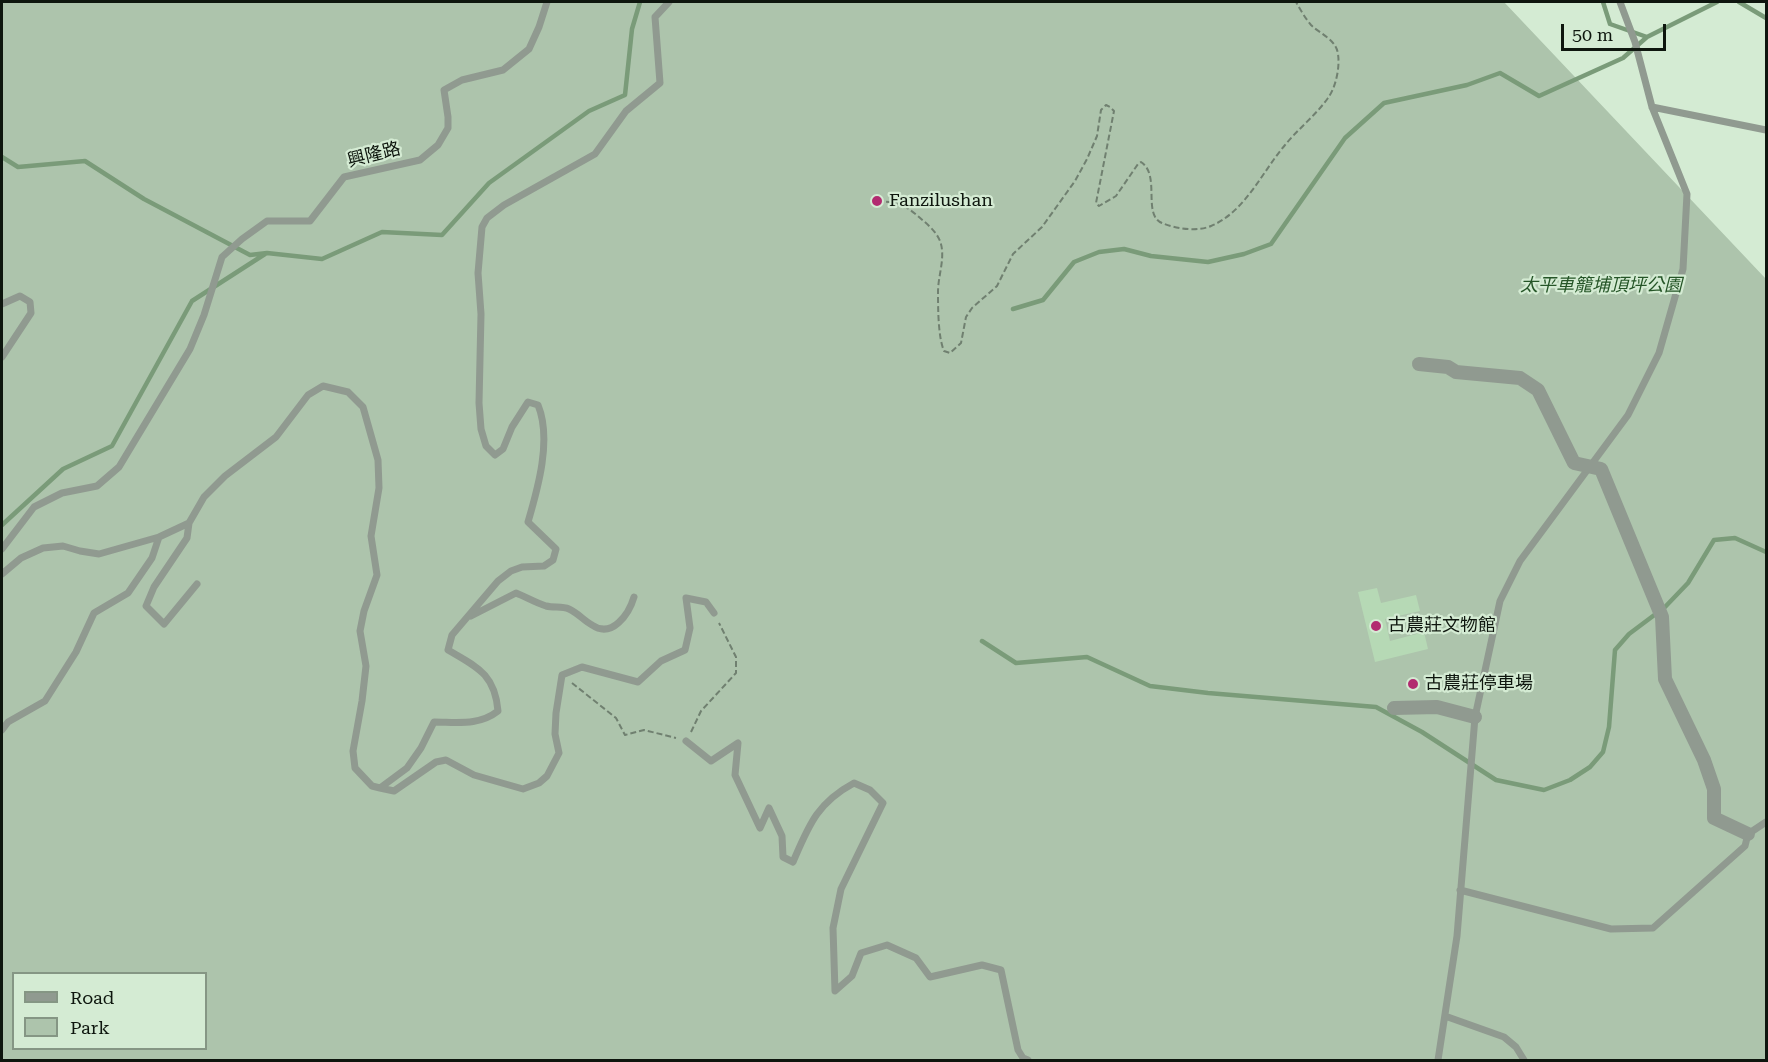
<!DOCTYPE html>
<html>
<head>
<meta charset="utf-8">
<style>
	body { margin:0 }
	#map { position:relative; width:1768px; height:1062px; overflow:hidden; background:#d4ebd3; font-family:"Roboto Serif",serif }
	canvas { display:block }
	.frame { position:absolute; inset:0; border:3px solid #0e160e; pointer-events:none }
	.legend { position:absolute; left:12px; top:972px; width:195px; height:78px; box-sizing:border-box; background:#d4ebd3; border:2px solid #859684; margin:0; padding:8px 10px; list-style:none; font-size:18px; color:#0e160e }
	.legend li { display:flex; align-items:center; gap:12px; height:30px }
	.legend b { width:30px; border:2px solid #859684 }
	.scale { position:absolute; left:1561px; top:24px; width:105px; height:27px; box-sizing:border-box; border:3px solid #0e160e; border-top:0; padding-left:8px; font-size:18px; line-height:21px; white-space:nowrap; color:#0e160e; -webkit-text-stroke:4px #d4ebd3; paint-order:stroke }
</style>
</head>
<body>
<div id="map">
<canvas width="1768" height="1062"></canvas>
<div class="frame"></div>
<ul class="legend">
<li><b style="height:8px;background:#909a90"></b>Road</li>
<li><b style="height:16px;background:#adc4ac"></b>Park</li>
</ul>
<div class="scale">50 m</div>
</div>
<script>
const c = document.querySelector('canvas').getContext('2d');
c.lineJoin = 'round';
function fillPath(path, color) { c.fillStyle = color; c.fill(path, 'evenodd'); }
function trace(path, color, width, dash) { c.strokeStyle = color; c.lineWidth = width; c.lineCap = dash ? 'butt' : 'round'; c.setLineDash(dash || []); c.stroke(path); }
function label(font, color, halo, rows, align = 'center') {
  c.font = font + ' "Roboto Serif","Noto Sans TC",serif'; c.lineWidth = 4.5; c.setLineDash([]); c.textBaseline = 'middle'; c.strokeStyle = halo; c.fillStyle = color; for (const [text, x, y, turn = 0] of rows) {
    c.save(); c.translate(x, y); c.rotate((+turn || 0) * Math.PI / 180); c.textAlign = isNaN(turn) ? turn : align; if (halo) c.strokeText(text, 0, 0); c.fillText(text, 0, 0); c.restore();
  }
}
fillPath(new Path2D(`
	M2,2H1504L1766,279V1060H2ZM14,974H206V1048H14Z`), '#adc4ac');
trace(new Path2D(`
	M1603,2L1610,24L1647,37L1717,2
	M1739,2L1766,18
	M2,157L18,167L85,161L144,199L250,255L267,253L322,259L382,232L442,235L489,183L589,111L625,95L632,29L640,2
	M1013,309L1043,300L1074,262L1099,252L1124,249L1151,256L1208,262L1244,254L1271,244L1345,138L1384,103L1467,85L1500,73L1539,96L1623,58L1647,37
	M2,525L63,469L112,446L192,301L265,254
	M982,641L1016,663L1087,657L1150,686L1208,693L1376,707L1422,732L1496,780L1544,790L1570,780L1590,767L1603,752L1609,727L1615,650L1629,634L1665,607L1688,583L1714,540L1735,538L1766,552`), '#7a9b79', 4.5);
fillPath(new Path2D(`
	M1377,588L1381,603L1416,595L1420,611L1385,619L1390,641L1424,632L1428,649L1375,662L1358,592Z`), '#b6d9b5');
trace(new Path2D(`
	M877,201C897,202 904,204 919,217C927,224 936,231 940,241C946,257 938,275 938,292C938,307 938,337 944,351L950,353L961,343L966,317L972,308L997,286L1013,254L1042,227L1075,181L1087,159L1097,136L1101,110L1106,105L1110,107L1114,111L1096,203L1099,206L1116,196L1138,164L1141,162C1161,175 1142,215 1162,223C1177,229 1197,232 1211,226C1245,212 1262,172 1285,145C1298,129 1316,115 1328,98C1336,87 1340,67 1338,54C1336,39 1320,34 1311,25C1305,18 1300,9 1296,2
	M572,683L616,718L625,735L644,730L676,738
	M691,732L701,711L736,673V657L719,623`), '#708070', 2, [6, 3]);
trace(new Path2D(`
	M1652,107L1766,130
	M2,304L20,296L30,302L31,313L2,357
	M189,523L187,538L154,587L146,606L164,624L197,584
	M2,549L34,507L62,493L97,486L119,467L190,349L204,315L222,257L242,239L267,221H310L344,177L420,160L438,145L448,128V117L444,90L462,80L503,70L529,49L539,27L547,2
	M2,574L21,558L43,548L63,546L80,551L99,554L159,537L189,523L204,497L225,476L276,437L308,395L323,386L348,392L363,407L378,460L379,488L371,536L377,575L364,611L360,631L366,666L362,701L353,751L355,768L372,786L380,788L407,768L421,748L434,722C457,722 479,726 498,711C495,674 477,667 448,650L452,635L498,581L511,571L522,567L544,566L553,560L556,549L528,522C538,488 552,439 538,405L528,402L512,427L503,449L495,455L486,446L481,429L479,403L481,314L478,273L482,227L487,218L504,205L595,154L626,111L660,83L655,17L669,2
	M471,616L516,593C526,597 536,603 546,606C554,608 562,606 569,609C578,613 583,620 592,625C612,639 629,614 634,597
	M2,730L8,722L45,701L76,652L94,613L128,593L152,558L159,537
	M686,741L711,761L738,743L735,775L760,828L769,808L782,836L783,857L793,862C809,825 817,803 854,783L870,790L883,803L841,889L833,928L835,991L852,976L861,953L887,945L916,958L930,977L982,965L1001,970L1018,1050L1023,1058L1028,1060
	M380,788L394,791L436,762L446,760L474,775L523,789L539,783L547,776L559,753L555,734L556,713L562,675L582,667L638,682L661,661L685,650L690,628L686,598L706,602L714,613
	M1460,890L1611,929L1653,928L1745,846L1748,834L1766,822
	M1445,1016L1504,1037L1516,1047L1524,1060
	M1438,1060L1457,936L1475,717L1500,601L1520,561L1628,415L1659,353L1683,269L1687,194L1652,107L1635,42L1620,2`), '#909a90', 7);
trace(new Path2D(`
	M1419,364L1448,367L1456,372L1520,378L1538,390L1574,463L1601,469L1662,617L1665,679L1704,760L1714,789V818L1748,834
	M1394,708L1437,707L1475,717`), '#909a90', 14);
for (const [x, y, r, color] of [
	[877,201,6,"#b22b70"],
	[1376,626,6,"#b22b70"],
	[1413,684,6,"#b22b70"]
]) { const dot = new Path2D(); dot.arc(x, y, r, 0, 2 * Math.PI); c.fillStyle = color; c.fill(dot); trace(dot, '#d4ebd3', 2); }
label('18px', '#0e160e', '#d4ebd3', [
	["興隆路",374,155,-14]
]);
label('18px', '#0e160e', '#d4ebd3', [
	["Fanzilushan",889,201],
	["古農莊文物館",1388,626],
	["古農莊停車場",1425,684]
], 'left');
label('italic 18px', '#255527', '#d4ebd3', [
	["太平車籠埔頂坪公園",1601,286]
]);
</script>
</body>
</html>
